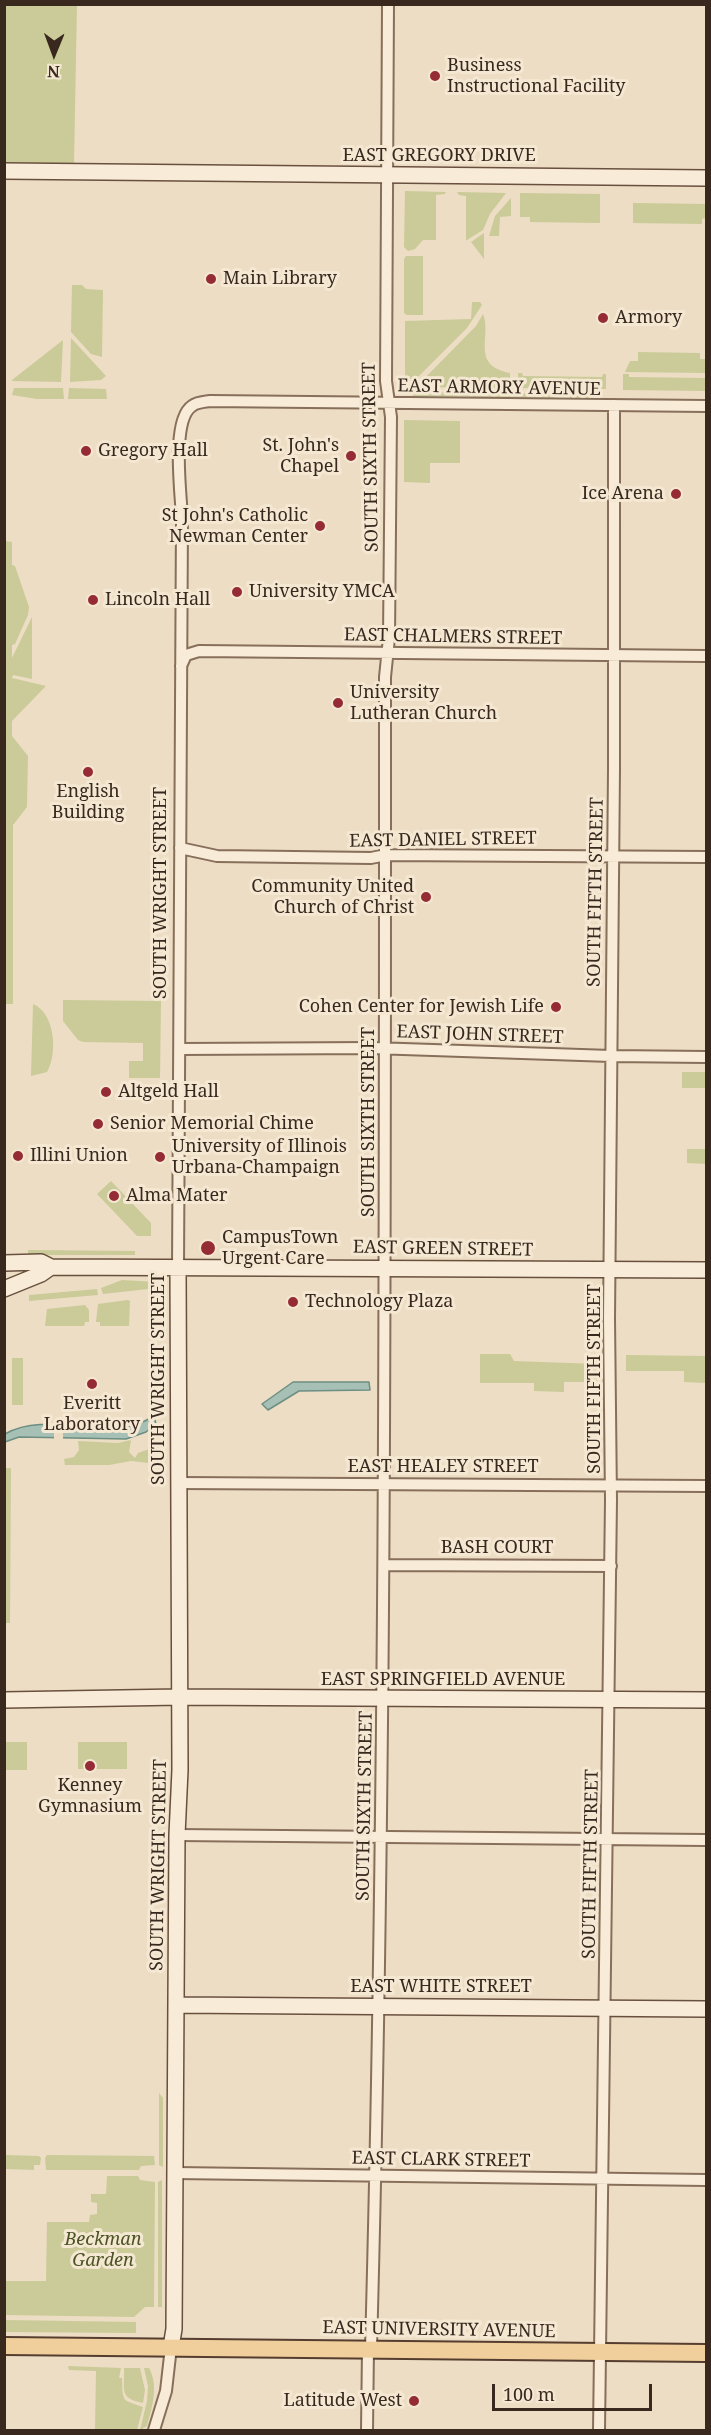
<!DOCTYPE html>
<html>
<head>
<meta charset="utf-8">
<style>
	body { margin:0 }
	#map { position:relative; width:711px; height:2435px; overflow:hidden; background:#edddc4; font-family:"Noto Serif",serif }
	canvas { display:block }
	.frame { position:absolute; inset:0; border:6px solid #38281e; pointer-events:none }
	.north { position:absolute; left:24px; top:24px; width:60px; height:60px; -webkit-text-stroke:4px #f5e8d3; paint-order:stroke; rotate:181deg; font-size:16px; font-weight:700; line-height:24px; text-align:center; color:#38281e }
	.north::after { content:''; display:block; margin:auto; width:21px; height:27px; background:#38281e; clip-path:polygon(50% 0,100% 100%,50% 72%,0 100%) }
	.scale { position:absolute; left:492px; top:2384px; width:160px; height:27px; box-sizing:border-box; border:3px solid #38281e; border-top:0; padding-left:8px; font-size:18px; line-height:21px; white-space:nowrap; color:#38281e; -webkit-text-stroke:4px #f5e8d3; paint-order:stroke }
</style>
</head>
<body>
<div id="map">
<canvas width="711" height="2435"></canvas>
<div class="frame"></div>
<div class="north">N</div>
<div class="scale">100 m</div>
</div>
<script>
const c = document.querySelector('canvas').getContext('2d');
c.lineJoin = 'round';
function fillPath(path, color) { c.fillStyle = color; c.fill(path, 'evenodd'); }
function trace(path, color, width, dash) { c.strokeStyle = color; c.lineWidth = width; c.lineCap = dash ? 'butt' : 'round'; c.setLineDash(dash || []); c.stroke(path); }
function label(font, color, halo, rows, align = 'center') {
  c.font = font + ' "Noto Serif",serif'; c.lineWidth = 6; c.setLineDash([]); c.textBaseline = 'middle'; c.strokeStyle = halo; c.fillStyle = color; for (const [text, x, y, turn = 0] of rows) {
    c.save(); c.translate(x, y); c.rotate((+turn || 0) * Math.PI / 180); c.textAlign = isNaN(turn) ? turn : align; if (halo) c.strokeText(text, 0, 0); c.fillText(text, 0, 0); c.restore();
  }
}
fillPath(new Path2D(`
	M4,5H77L74,164H5Z
	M405,191L446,192L445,194L436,195V240H423L415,249L408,251L404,247Z
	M457,192L506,193L490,214L483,230L467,240H466V196L459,195Z
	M520,193L600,194V223L530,222V217H520Z
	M511,198V216L500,217L499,236H489L495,216Z
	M633,203L706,204V218L702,219V224L633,223Z
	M484,233V259L471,242Z
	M406,256H423V315H407L404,313V259Z
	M72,285H82L86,289L103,290L102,357L91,354L71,332Z
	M472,302H480L482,305L467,328L418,377L414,379H405V321L471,319Z
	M483,314C492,337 470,365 510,373V388L416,387L476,326Z
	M71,338L106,376L101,380L70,382Z
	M63,340L61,382L12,381V380Z
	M638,352L700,353V359H706V373L625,372L630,361H638Z
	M518,373H522L523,376L602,377L603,374H606V389L518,388Z
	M623,374H629V377L706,378V391L623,390Z
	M14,388H63L64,399H37L12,395Z
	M69,388L106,389L107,399H68Z
	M413,392L601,394V398L413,396Z
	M404,420L460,421V463H430V483L404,482Z
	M5,541L12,542V565L15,566L29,607L28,615L15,644L12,645V658L32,617V679L13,675L12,678L46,686L12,721V736L28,756L27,807L13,825V1004H4Z
	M63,1000L161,1001L160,1078H129V1061H143V1043L83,1042L78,1040L63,1021Z
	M33,1004C55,1013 58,1053 47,1072L31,1076Z
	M682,1072H706V1088H682Z
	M687,1149H706V1164L687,1163Z
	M111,1181L151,1223V1236H137L97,1194Z
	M28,1250L135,1251V1255H28Z
	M122,1280L157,1282V1288L103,1294L101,1288Z
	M97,1289L98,1295L29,1301V1295Z
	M128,1300L130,1301L129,1326H100V1322H96L98,1304Z
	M85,1305L89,1310V1322H85L84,1326H45L47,1309Z
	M480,1354H510L514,1361L597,1364V1382H564V1392L534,1391V1383H480Z
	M626,1355L706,1356V1383L684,1382V1371H626Z
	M12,1358H23V1405H12Z
	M156,1432V1443H159V1462L157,1464L131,1461L109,1465H65L64,1459L74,1457L79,1450L78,1441L118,1443L131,1440L129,1452L135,1458L138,1453L152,1448L149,1436Z
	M5,1468H11L10,1623H4Z
	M5,1742H27V1770H5Z
	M78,1742H127V1769H78Z
	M159,2093L163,2098V2167L159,2165Z
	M5,2155L39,2156L41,2158L40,2165H34V2170L5,2169Z
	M47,2155L154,2156L155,2165L141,2166L139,2170H46L45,2158Z
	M107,2176H138L140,2180L155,2182L154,2307H145L134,2317L5,2315V2281H46L47,2222H89L90,2215L97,2214V2203L91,2202V2194H106Z
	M162,2180V2307H158V2182Z
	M5,2320L136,2322V2333L5,2332Z
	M68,2366L121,2368L119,2378H122C123,2403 121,2399 143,2407L137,2430H95L96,2371L69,2370Z
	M124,2368H140L145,2390L143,2403C118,2398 125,2390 124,2368Z
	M144,2368H149C159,2386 152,2408 147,2426L140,2430L147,2401L148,2386Z`), '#cacb98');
const water = new Path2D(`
	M293,1382H369L370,1390L299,1391L268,1410L262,1404Z
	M154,1416L156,1424L146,1432L126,1439L19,1437L5,1442V1434C44,1412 90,1436 133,1426C140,1424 147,1420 154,1416Z`);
fillPath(water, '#a6c0b6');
trace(water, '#6d8e83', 1.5);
fillPath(new Path2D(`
	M54,1421L63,1422V1439L54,1440Z`), '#edddc4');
const street = new Path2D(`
	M181,666L186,655L199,651L706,656
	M180,848L217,856L371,858L386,855L706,857
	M180,1049L373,1048L611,1056L706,1057
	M178,1267L182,518C181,494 171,420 192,406C197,402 204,402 210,401L706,406
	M179,1483L706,1486
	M384,1565L611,1566
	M177,1835L706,1840
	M175,2173L706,2180
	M371,2349C386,1792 385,1234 385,677L389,638L391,417L386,381L388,4
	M154,2430L166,2391L171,2347
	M367,2430L368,2349
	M599,2430L611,1500L609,1318L614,769V405`);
const secondary = new Path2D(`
	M4,171L706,178
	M4,1263L41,1262L51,1267L706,1270
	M4,1289L41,1274L51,1267
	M4,1700L180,1697L706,1700
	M176,2005L706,2009
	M171,2347L174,2329L177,1835L180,1770L178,1267`);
const primary = new Path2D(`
	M4,2346L706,2353`);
trace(street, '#876f5b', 14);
trace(secondary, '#69503e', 18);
trace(primary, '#553d2f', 20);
trace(street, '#f8ebd7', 10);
trace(secondary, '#f8ebd7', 15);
trace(primary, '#f0cf9c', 16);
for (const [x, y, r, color] of [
	[435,76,6,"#952c35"],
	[211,279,6,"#952c35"],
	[603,318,6,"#952c35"],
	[86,451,6,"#952c35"],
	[351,456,6,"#952c35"],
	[676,494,6,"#952c35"],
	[320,526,6,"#952c35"],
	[237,592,6,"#952c35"],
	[93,600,6,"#952c35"],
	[338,703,6,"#952c35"],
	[88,772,6,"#952c35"],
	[426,897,6,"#952c35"],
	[556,1007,6,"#952c35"],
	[106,1092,6,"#952c35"],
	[98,1124,6,"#952c35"],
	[18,1156,6,"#952c35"],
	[160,1157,6,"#952c35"],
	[114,1196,6,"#952c35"],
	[208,1248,8,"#952c35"],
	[293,1302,6,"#952c35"],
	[92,1384,6,"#952c35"],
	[90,1766,6,"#952c35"],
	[414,2401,6,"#952c35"]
]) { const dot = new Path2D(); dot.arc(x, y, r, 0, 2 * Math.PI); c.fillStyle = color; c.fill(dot); trace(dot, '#f5e8d3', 2); }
label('18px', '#38281e', '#f5e8d3', [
	["Business",447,66],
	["Instructional Facility",447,87],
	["Main Library",223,279],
	["Armory",615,318],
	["St. John's",339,446,"right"],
	["Chapel",339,467,"right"],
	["Gregory Hall",98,451],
	["Ice Arena",664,494,"right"],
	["St John's Catholic",308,516,"right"],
	["Newman Center",308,537,"right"],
	["University YMCA",249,592],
	["Lincoln Hall",105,600],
	["University",350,693],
	["Lutheran Church",350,714],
	["English",88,792,"center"],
	["Building",88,813,"center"],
	["Community United",414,887,"right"],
	["Church of Christ",414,908,"right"],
	["Cohen Center for Jewish Life",544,1007,"right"],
	["Altgeld Hall",118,1092],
	["Senior Memorial Chime",110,1124],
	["University of Illinois",172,1147],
	["Urbana-Champaign",172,1168],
	["Illini Union",30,1156],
	["Alma Mater",126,1196],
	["CampusTown",222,1238],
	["Urgent Care",222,1259],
	["Technology Plaza",305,1302],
	["Everitt",92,1404,"center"],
	["Laboratory",92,1425,"center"],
	["Kenney",90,1786,"center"],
	["Gymnasium",90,1807,"center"],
	["Latitude West",402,2401,"right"]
], 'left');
label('18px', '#38281e', '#f5e8d3', [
	["EAST GREGORY DRIVE",439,156],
	["EAST ARMORY AVENUE",499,388,1],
	["SOUTH SIXTH STREET",371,457,-91],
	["EAST CHALMERS STREET",453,637,1],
	["EAST DANIEL STREET",443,840,-1],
	["SOUTH FIFTH STREET",596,892,-89],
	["SOUTH WRIGHT STREET",161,893,-90],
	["EAST JOHN STREET",480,1035,2],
	["SOUTH SIXTH STREET",369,1122,-90],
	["EAST GREEN STREET",443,1249,1],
	["SOUTH WRIGHT STREET",159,1379,-90],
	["SOUTH FIFTH STREET",595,1379,-90],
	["EAST HEALEY STREET",443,1467],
	["BASH COURT",497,1548],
	["EAST SPRINGFIELD AVENUE",443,1680],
	["SOUTH SIXTH STREET",365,1806,-89],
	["SOUTH FIFTH STREET",591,1864,-89],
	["SOUTH WRIGHT STREET",159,1865,-89],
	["EAST WHITE STREET",441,1987],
	["EAST CLARK STREET",441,2160,1],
	["EAST UNIVERSITY AVENUE",439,2330,1]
]);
label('italic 18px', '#4c5425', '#f5e8d3', [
	["Beckman",103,2240],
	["Garden",103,2261]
]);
</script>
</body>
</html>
